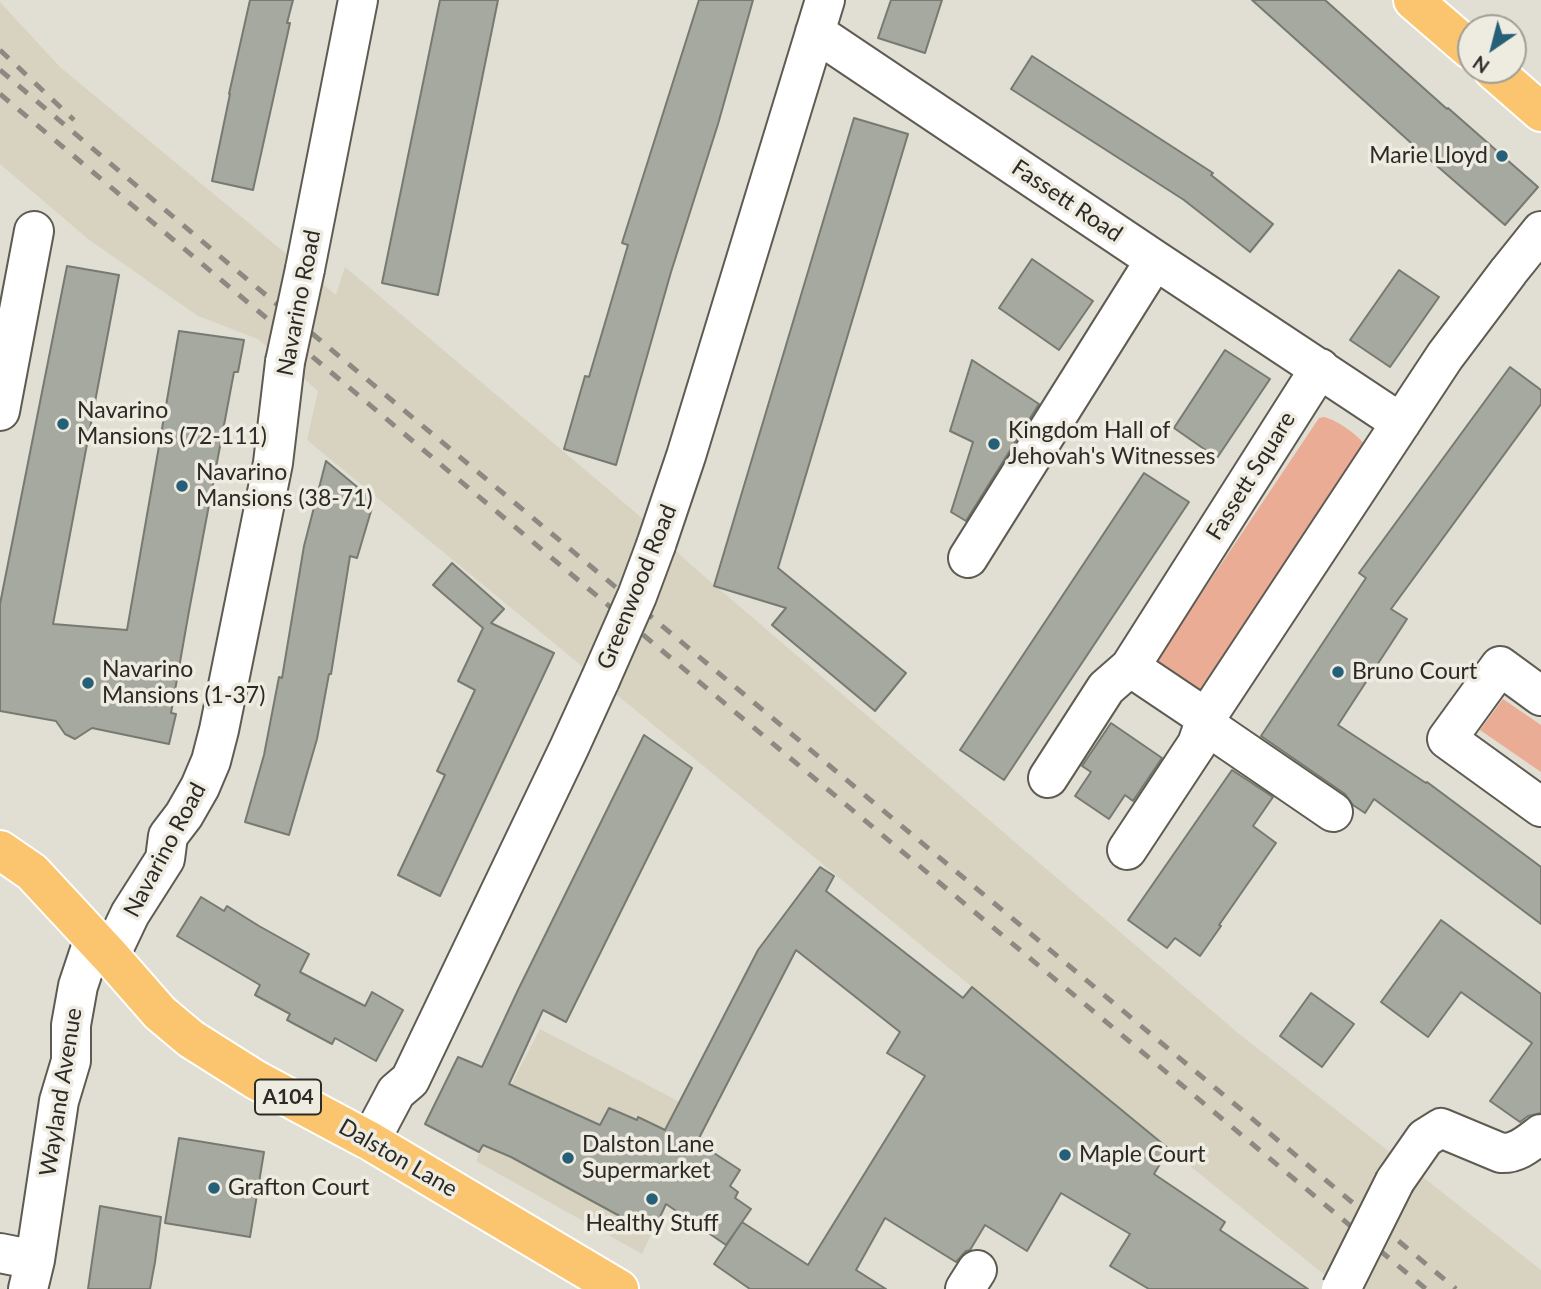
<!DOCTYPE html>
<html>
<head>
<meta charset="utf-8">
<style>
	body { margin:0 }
	#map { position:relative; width:1541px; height:1289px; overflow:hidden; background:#e1ded3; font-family:Lato,sans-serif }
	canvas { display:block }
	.north { position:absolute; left:1457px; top:14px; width:70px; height:70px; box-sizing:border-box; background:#eeebe0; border:2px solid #a09e96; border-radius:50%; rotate:215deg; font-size:19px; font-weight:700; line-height:28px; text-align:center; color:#2c2a26 }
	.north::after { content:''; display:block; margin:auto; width:24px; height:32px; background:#265f78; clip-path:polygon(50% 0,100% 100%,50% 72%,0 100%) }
</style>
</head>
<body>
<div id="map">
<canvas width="1541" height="1289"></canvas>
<div class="north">N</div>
</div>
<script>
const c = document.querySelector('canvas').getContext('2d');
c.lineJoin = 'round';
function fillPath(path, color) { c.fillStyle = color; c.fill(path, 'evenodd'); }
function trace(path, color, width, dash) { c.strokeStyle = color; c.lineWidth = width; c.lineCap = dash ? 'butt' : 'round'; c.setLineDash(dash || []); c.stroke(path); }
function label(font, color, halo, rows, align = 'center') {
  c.font = font + ' Lato,sans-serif'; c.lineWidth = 7; c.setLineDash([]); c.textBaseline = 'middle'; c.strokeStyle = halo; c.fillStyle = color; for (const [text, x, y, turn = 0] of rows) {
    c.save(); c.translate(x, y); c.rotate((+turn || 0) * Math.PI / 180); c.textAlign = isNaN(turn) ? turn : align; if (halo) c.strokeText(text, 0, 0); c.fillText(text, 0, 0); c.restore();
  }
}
fillPath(new Path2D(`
	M0,2L60,67L336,295L345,267L635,512L690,564L1238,1033L1391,1153L1381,1170L1419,1174L1541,1270V1289H1327V1277L1169,1149L307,440L318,391L258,339L198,316L88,239L0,164Z
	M540,1029L680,1102L686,1160L642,1254L476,1161L511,1085Z`), '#d8d3c1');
fillPath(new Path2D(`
	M1324,417C1337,420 1358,435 1366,446L1205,696L1155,663L1319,418Z
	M1503,699L1541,725V772L1480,730Z`), '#ebac95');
const building = new Path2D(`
	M250,0H293L287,23H290L253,190L212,181L230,94H229Z
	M440,0H498L438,295L382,283Z
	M699,0H753L718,124L671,272L616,465L564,449L585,376L589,377L628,245L622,243Z
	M891,0H942L925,53L878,38Z
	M1252,0H1325L1447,109L1448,108L1538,187L1505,225L1429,159Z
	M1032,56L1213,173L1211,175L1273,224L1250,252L1184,200L1011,89Z
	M854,118L908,134L778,568L906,673L875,711L772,625L786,608L714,586Z
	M1032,259L1093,301L1059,350L999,308Z
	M67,266L119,275L53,624L127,630L179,331L244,340L238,372H234L189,611L171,713L176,714L169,744L92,728L75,739L65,734L56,721L0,711V604Z
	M1399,270L1439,297L1390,367L1350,340Z
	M1225,350L1270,379L1217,458L1174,428Z
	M972,360L1039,404L966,521L951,512L973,442L950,431Z
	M1510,367L1541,390V404L1391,609L1407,619L1338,725L1426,783L1427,782L1541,867V924L1374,799L1365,813L1353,805L1345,794L1261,736L1366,578L1359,573Z
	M326,461L374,501L357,558L350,556L331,674H329L317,739L289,835L245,822L264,755L279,677L282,678L304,546Z
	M1144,473L1189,502L1004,780L960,750Z
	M452,563L504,609L491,623L554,653L440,896L398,875L445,775L437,771L475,690L458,681L483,628L433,585Z
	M1111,723L1162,758L1133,801L1125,795L1109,819L1075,796L1091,772L1082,766Z
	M644,735L692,768L566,1022L543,1010L509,1084L600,1125L609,1108L637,1120L638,1117L665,1130L758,950L820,867L834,876L826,891L963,998L972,987L1169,1149L1154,1174L1225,1222L1220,1230L1308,1289H1149L1110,1266L1130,1234L1061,1193L1027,1251L985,1225L970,1250L966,1251L956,1262L885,1218L856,1270L886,1289H750L714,1264L742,1222L808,1265L925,1076L887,1053L900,1032L796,950L697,1142L740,1170L730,1186L738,1192L735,1198L751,1209L726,1245L666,1204L653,1232L616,1214L511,1157L483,1145L479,1152L425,1124L458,1057L482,1067L518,990Z
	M1232,770L1273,797L1253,826L1276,843L1219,925L1221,926L1200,956L1175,938L1167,948L1128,920Z
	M201,897L224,911L227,906L259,926L309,954L300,972L365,1006L372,992L403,1010L376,1061L335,1038L332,1044L287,1020L290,1014L255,995L260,985L177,936Z
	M1441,920L1541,994V1113L1528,1116L1520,1122L1490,1101L1532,1043L1461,992L1428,1037L1381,1002Z
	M1311,993L1354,1024L1322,1067L1280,1036Z
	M179,1138L264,1152L250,1237L165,1223Z
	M100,1206L161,1217L155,1262L150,1289H88Z`);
fillPath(building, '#a6a99f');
trace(building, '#767a70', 2);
const minor = new Path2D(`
	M815,32L1155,260L1401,423
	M305,269L358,0
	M0,411L34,231
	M656,545L686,456L825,0
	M968,558L1155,260
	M1130,667L1206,718L1216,732L1333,812
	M1541,696L1500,666L1447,739L1541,807
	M1048,778L1106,688L1130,667L1320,368
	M1127,850L1197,744L1206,718L1445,356L1509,271L1541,231
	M110,956L130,914L165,859L168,836L184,815L200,787L211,761L219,730L273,463L285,362
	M370,1141L396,1092L410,1080L569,748L600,680
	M1395,1181L1425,1138L1441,1128L1501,1153C1517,1154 1529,1143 1541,1134
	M0,1253L35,1260
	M28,1289L35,1260L59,1101L71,1061V1025L78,986L94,938
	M965,1289L977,1270`);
const major = new Path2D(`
	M1413,0L1471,50
	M1493,70L1541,112
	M0,850L32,872L110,956L160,1013L191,1039L256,1080L370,1141L619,1289`);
trace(minor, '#5e5b52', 42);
trace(major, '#fff', 42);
trace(minor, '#fff', 38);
trace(major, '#fbc56f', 38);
trace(new Path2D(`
	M0,50L74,120
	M0,70L236,270L1456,1289
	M0,94L741,717L1426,1289`), '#8c8982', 5, [12, 12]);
const minorBridge = new Path2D(`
	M285,362L305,269
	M600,680L637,596L656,545
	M1341,1289L1395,1181`);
trace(minorBridge, '#5e5b52', 42, []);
trace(minorBridge, '#fff', 38);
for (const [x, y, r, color] of [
	[1502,156,7,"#265f78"],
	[63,424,7,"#265f78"],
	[994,444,7,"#265f78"],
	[182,486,7,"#265f78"],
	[1338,672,7,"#265f78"],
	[88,683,7,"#265f78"],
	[1065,1155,7,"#265f78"],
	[568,1158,7,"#265f78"],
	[214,1188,7,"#265f78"],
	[652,1199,7,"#265f78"]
]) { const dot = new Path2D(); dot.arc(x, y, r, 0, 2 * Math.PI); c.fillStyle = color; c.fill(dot); trace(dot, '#eeebe0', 2.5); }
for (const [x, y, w] of [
	[288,1097,66]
]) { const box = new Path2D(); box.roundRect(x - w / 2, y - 17.5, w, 35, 5); c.fillStyle = '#eeebe0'; c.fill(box); trace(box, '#2c2a26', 2); }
label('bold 21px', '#2c2a26', null, [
	["A104",288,1097]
]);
label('23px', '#2c2a26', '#eeebe0', [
	["Marie Lloyd",1488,156,"right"],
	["Navarino",77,411],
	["Mansions (72-111)",77,437],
	["Kingdom Hall of",1008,431],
	["Jehovah's Witnesses",1008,457],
	["Navarino",196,473],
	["Mansions (38-71)",196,499],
	["Navarino",102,670],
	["Mansions (1-37)",102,696],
	["Bruno Court",1352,672],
	["Dalston Lane",582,1145],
	["Supermarket",582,1171],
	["Maple Court",1079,1155],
	["Grafton Court",228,1188],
	["Healthy Stuff",652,1224,"center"]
], 'left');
label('23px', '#2c2a26', '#eeebe0', [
	["Fassett Road",1067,201,34],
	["Navarino Road",299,303,-79],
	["Fassett Square",1251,476,-58],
	["Greenwood Road",637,587,-68],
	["Navarino Road",165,850,-62],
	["Wayland Avenue",61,1092,-81],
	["Dalston Lane",398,1158,30]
]);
</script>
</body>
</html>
